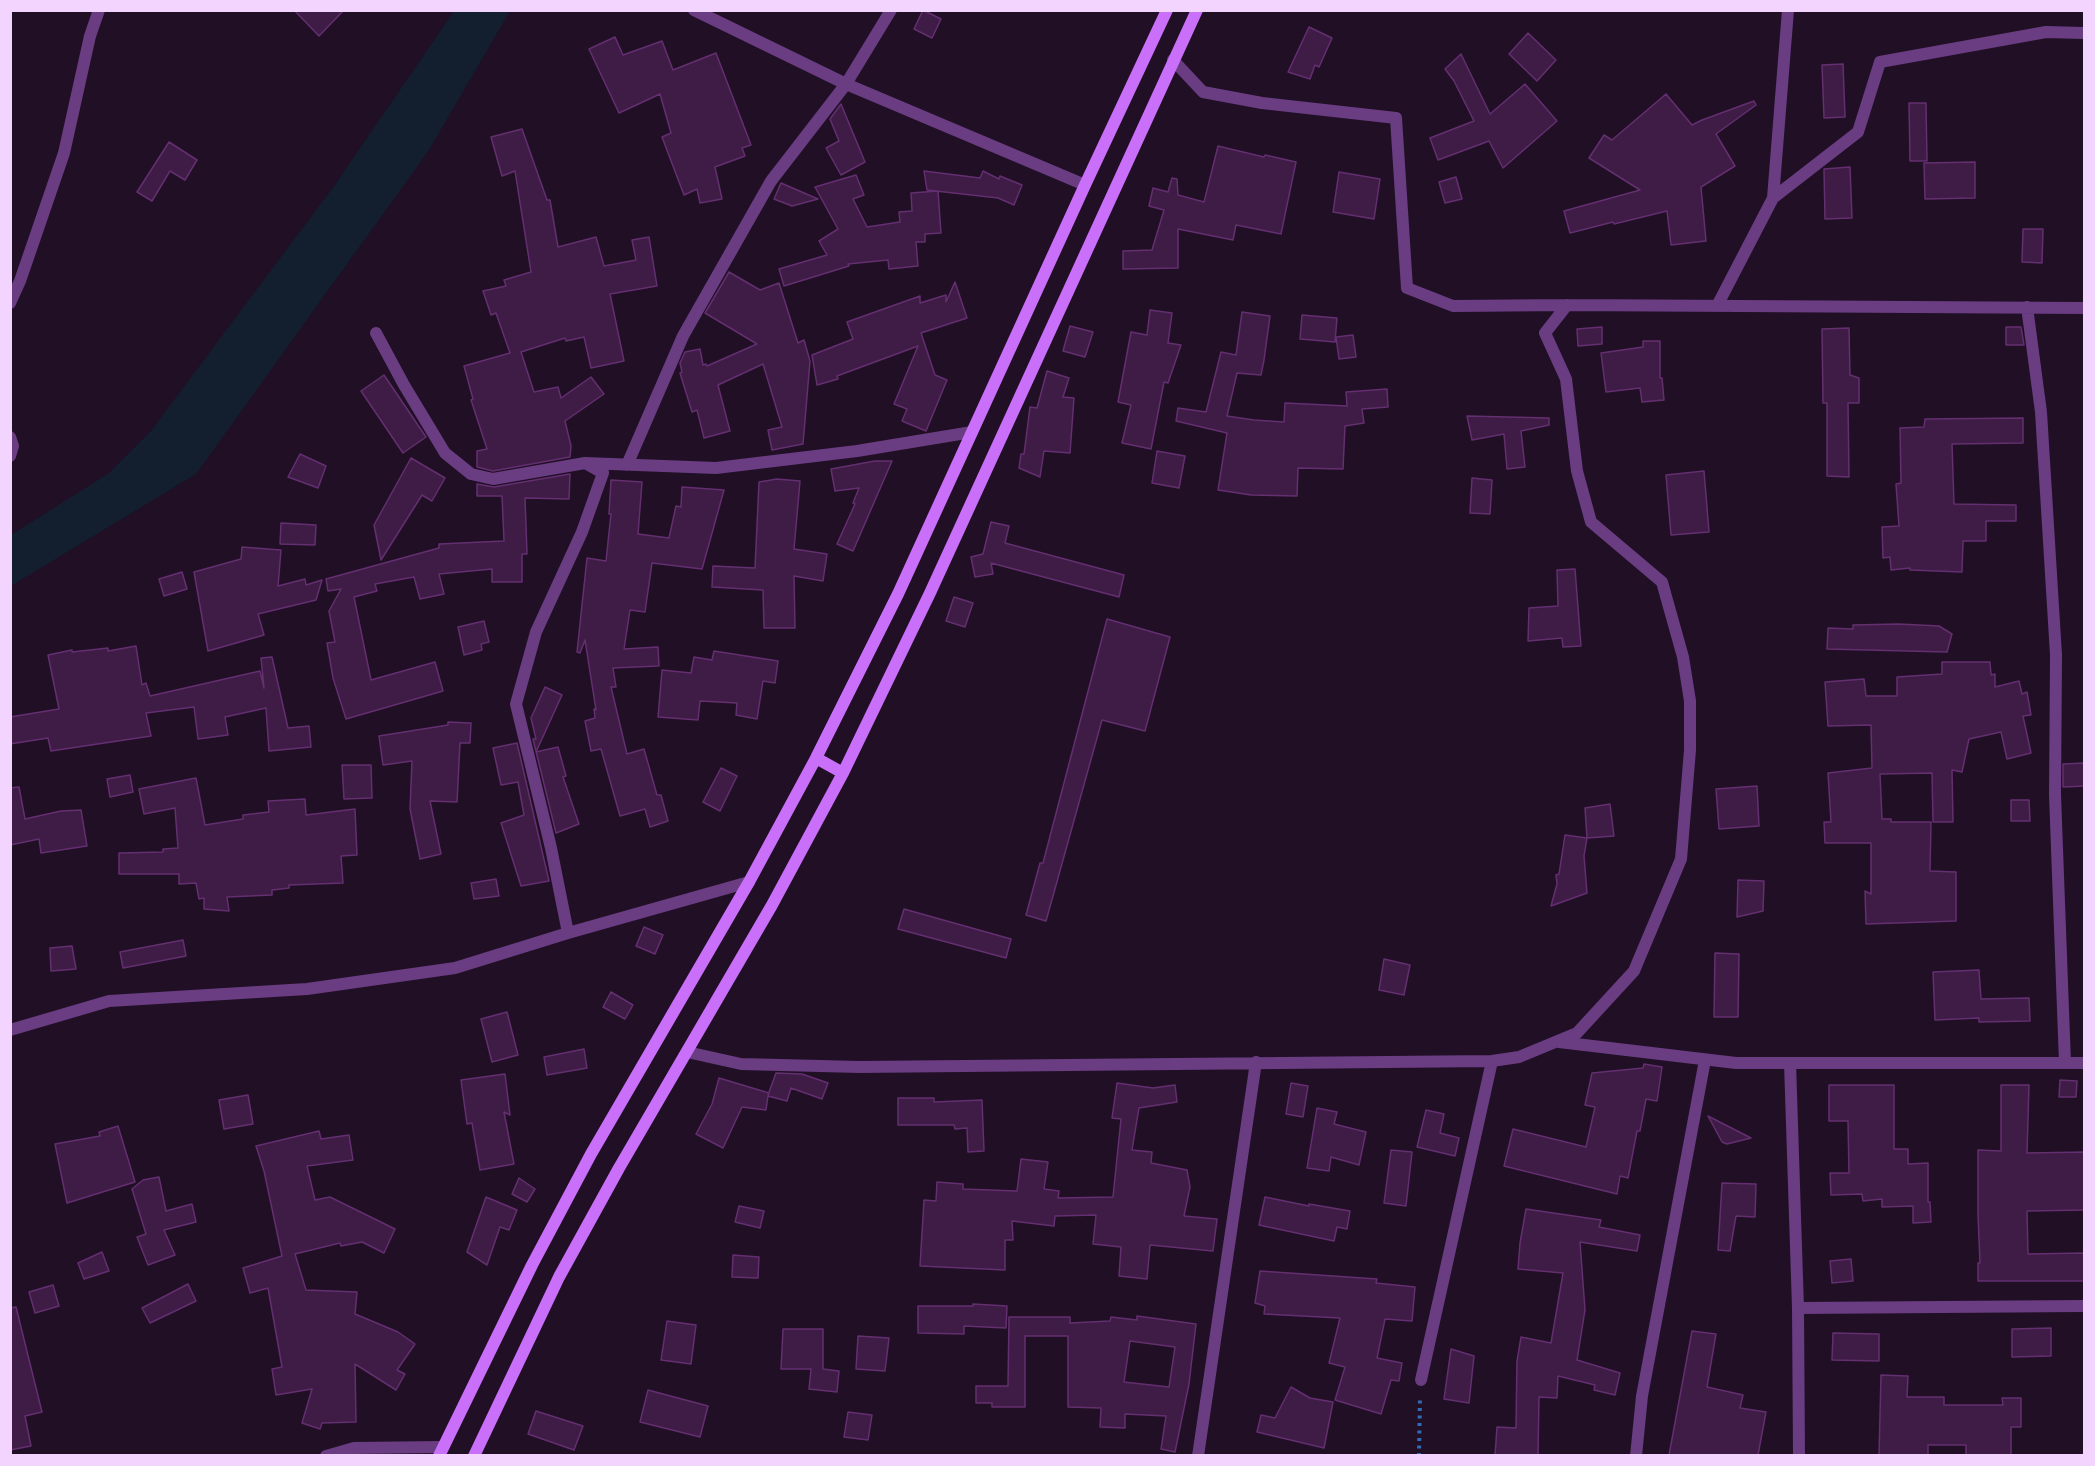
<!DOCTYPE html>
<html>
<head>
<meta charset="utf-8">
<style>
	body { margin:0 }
	#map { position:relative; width:2095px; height:1466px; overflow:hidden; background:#200f25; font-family:Quicksand,sans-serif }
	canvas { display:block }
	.frame { position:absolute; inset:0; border:12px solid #f3d4fe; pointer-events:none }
</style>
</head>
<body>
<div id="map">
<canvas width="2095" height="1466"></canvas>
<div class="frame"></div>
</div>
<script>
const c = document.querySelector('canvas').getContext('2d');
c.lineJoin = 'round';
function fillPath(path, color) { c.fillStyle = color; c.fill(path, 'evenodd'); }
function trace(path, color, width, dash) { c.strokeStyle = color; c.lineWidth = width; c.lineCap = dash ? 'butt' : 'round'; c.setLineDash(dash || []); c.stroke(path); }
fillPath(new Path2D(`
	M454,11H510L429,150L196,474L11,586V535L109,473L150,432L334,186Z`), '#131e2e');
const building = new Path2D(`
	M294,10H344L319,36Z
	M923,10L941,19L932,38L914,29Z
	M1309,27L1332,38L1319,67L1315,65L1310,79L1288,72Z
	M1528,33L1556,60L1537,81L1509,54Z
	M615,37L623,55L662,41L673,70L716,53L751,145L742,148L745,156L715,167L722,199L700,203L697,189L684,195L662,137L671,133L660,94L619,113L589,49Z
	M1461,54L1490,114L1525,84L1557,121L1503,168L1489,141L1438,160L1430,138L1474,121L1454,81L1445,69Z
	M1843,64L1845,117L1824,118L1822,65Z
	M1666,94L1692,125L1702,120L1754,101L1756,105L1716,134L1735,166L1701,187L1706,241L1671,245L1667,211L1614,224L1613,222L1570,233L1564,211L1640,190L1589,158L1604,135L1612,140Z
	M1909,103H1926L1927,161H1910Z
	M841,104L865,162L841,175L826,148L839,141L830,119Z
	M522,129L547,200H550L558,247L596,237L604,266L636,260L632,240L649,237L657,286L610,294L624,361L591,368L584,337L566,341L565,338L521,352L534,392L558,387L561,398L591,377L604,394L565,421L571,446L570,457L493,471L477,467V451L487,449L471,400L473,399L464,366L510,353L496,313L491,315L483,291L506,286L504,280L531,272L515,171L502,176L491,137Z
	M169,142L197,160L185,180L170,171L152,201L137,192Z
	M1218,146L1264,157L1265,155L1296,162L1281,234L1236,225L1233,240L1178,229V268L1123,269V251L1152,250L1164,210L1149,206L1153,188L1168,192L1172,178L1177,179L1178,195L1204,202Z
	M1975,162V198L1925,199L1924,163Z
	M1850,167L1852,218L1825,219L1824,169Z
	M924,171L980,178L983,171L999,179L1000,176L1022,185L1014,205L998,198L927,190Z
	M1339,172L1380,179L1374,219L1333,212Z
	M856,175L864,195L853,199L867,227L900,222L899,212L912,211L911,193L938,191L941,233L925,234V242H916L918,266L889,269L888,260L848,264L849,266L784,286L779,269L827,255L819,241L838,229L815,187Z
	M1456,177L1462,199L1445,203L1439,182Z
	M781,183L818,199L792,206L774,199Z
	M2023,229H2043L2042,263L2022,262Z
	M729,272L760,290L779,283L798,343L804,340L810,361L803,444L772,450L768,430L782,427L763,364L718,385L730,431L704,438L697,410L692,412L680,373L682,372L680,363L685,352L700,349L703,365L706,364L707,366L757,344L705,313Z
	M955,282L967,318L921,333L935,375L947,380L926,431L902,421L907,409L894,404L918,346L837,376L838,379L817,385L812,355L853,339L847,322L920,296V303L946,295V302Z
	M1150,310L1172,313L1168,343L1181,345L1168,383L1164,382L1151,449L1122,443L1131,405L1118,402L1131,332L1147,335Z
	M1242,312L1270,316L1264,360L1261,375L1237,373L1227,416L1254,420L1284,422L1285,403L1347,406L1346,392L1387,389L1388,407L1362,409L1364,423L1345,426L1343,469L1298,468L1297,496L1251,495L1218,490L1227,433L1176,421L1178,408L1206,412L1221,352L1236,355Z
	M1302,315L1337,318L1335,342L1300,339Z
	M1070,326L1093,332L1085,357L1063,351Z
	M1602,327V344L1578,346L1577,329Z
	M2006,327H2021L2024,345H2006Z
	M1849,328L1850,375L1859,378V403H1848L1849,477L1827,476V403H1823L1822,329Z
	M1353,335L1356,357L1339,359L1336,337Z
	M1643,341H1660V378H1662L1664,400L1642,402L1640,388L1606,392L1601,353L1643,347Z
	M1047,371L1069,378L1063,397L1074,398L1070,453L1044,451L1040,477L1019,468L1021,454H1024L1030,407L1037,408Z
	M384,375L426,437L403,453L361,391Z
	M1467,416L1549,418V425L1521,431L1525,467L1507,469L1504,434L1472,440Z
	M2023,418V443L1952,444L1954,504L2016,505V521H1986V541H1963L1962,572L1910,570V568L1891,570L1890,557L1883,558L1882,527L1899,526L1896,484L1901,483L1900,428L1924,427L1925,419Z
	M1157,451L1185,456L1179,488L1152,483Z
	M300,454L326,466L318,488L288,477Z
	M411,458L445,478L432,501L422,495L381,560L374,525Z
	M875,461H892L853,551L837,544L855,504L853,503L859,488L835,491L831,469Z
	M1704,471L1709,532L1671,535L1666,475Z
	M570,474L569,499L525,498L527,554H522V582H492V569L439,574L444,594L420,599L414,577L375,584L377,591L354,597L371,680L435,662L443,691L346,719L333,678L327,643L335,642L329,611L341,589L328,591L326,579L439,548V544L504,541L502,496H477V484L494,487Z
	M1472,478L1492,480L1490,514L1470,513Z
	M777,479L800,481L794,549L827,554L823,581L794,576L795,628H764L763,590L712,587L713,566L755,568L759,482Z
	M611,480L642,482L638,534L669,538L676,506L681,507L682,487L724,490L702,569L652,563L645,612L630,610L624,649L658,647L659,666L613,668L616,687H611L627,754L644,749L657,795H661L668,821L650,827L645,809L620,816L601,749L591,751L585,721L595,718L594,709L596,710L585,640L580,653L577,652L587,558L606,561L611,514H609Z
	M991,522L1009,526L1005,543L1124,575L1119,597L991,563L993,574L975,577L971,557L983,554Z
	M281,523L316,525L315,545L280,544Z
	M242,547L281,550L278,586L305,579L306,585L322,580L316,600L258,614L264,635L208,651L194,572L241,559Z
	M1575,569L1581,646L1563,647L1562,638L1528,641L1529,608L1558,606L1557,570Z
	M182,572L187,589L164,596L159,579Z
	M954,597L973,603L965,627L946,621Z
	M1107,619L1170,637L1145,731L1102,720L1046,921L1026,915L1040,863H1043Z
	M484,621L489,642L481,644L482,650L464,655L458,627Z
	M1899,624L1939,626L1952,634L1947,652L1827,649L1828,628L1853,629V625Z
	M136,646L142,685L146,683L150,696L260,671L264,688L261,658L272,657L288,728L309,726L311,747L269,751L266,708L225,717L228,735L198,739L194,707L146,713L151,736L51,751L48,738L10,744V717L59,709L48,655L72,650V652L108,648V651Z
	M714,651L778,661L775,683L763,681L757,719L736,715L737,703L700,701L698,720L658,717L662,670L691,673L694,657L712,660Z
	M1942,662H1990L1991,675L1995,674V687L2019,681L2022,694L2027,692L2031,715L2023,716L2031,753L2007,759L2001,732L1969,739L1962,772L1952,770L1953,822H1933L1932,773L1880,774L1882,819H1891V822H1931L1930,871L1956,872V921L1866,924L1865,891L1871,894V843H1825L1824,822H1831L1828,773L1872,768L1871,725L1828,726L1825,682L1864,679L1866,696H1897V677L1942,674Z
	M545,687L562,695L536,752L558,747L566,776L563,777L579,824L556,833L533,739H536L531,718Z
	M448,722L471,723L470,743H460L457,802L430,801L441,854L420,859L410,809L412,761L383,765L379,736L448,725Z
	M517,743L549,881L521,886L501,823L524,815L518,782L501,785L493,748Z
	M2085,763V786L2063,787V764Z
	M342,765H371L372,798L344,799Z
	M721,768L737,776L720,811L703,802Z
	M130,775L133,792L110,797L107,779Z
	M196,778L205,825L243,819V815L269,812L268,801L305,799L306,815L355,809L357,855L341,856L343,883L289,885V888L272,890V895L227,897L229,911L204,909V898L199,899L196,883L179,884V874H119V853L163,852V849L178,848L175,808L144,814L139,789Z
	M1757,786L1759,826L1719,829L1716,789Z
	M19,787L25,819L61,811L81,810L87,846L41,853L39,839L10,845V788Z
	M2011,800H2029L2030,821H2011Z
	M1610,804L1614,836L1587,838L1585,808Z
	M1565,835L1587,838L1584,856L1587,893L1551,906L1557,884L1556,875L1559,874Z
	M496,879L499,896L474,899L471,883Z
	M1738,880L1764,881L1763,911L1737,917Z
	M904,909L1011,939L1006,958L898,929Z
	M644,927L663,935L655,954L636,946Z
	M183,940L186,956L123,968L120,952Z
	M72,946L76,969L51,971L50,948Z
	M1715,953L1739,954L1738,1017H1714Z
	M1384,959L1410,965L1404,995L1379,990Z
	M1979,970L1981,999L2029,998L2030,1021L1979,1022V1018L1935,1020L1933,972Z
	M611,992L633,1005L625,1019L603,1007Z
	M507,1012L518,1055L492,1062L481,1019Z
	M584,1049L587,1068L547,1075L544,1057Z
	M1644,1064L1662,1067L1657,1101L1646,1099L1640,1131H1637L1628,1178L1620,1176L1617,1194L1504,1166L1513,1129L1586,1147L1595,1107L1585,1105L1592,1073L1643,1068Z
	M776,1073L802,1074L828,1083L822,1099L791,1088L787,1101L768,1096L766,1110L742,1107L723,1148L696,1134L712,1104L719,1078L769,1093L768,1095Z
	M505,1074L510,1115L504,1112L514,1164L480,1170L472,1123L467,1124L461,1080Z
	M2060,1080L2077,1081L2076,1097H2059Z
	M1117,1083L1153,1088L1175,1085L1177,1102L1139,1108L1132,1150L1152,1152L1151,1163L1187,1170L1190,1187L1184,1216L1217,1219L1213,1251L1150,1245L1147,1279L1119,1276L1121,1247L1093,1244L1096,1215L1055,1216L1054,1226L1012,1221L1013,1240H1005V1270L920,1266L924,1200L936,1201L937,1182L963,1184V1189L1017,1191L1021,1159L1048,1162L1044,1189L1059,1191L1058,1198L1113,1197L1121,1119L1112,1118Z
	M1291,1083L1308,1086L1303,1117L1286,1114Z
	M1829,1085H1894V1149H1908V1164L1928,1163V1202H1930L1931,1222L1913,1223V1206L1882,1207V1199L1863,1201L1862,1194L1831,1195L1830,1173H1849L1848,1121H1829Z
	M2001,1085H2029L2027,1153L2085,1152V1210L2027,1211L2028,1254L2085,1253V1281H1978V1263H1980L1978,1215V1150L2001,1151Z
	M248,1095L253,1124L224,1129L219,1100Z
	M898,1098H934V1102L982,1100L984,1151L968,1152L967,1128L955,1129L954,1125H898Z
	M1317,1108L1337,1112L1334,1124L1366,1132L1359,1165L1331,1157L1329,1171L1307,1168Z
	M1426,1110L1444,1114L1440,1133L1459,1138L1455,1156L1417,1147Z
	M1708,1116L1751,1138L1727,1144L1722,1142Z
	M118,1126L135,1182L67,1203L55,1144L100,1136L99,1132Z
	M319,1131L321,1139L349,1135L353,1160L307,1166L315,1200L330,1197L395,1229L384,1253L362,1242L341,1246L340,1243L295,1254L306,1290L357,1292L355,1314L398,1332L415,1344L397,1370L405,1374L396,1390L355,1364L356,1422L322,1423L320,1429L302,1423L312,1389L276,1395L272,1369L282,1367L268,1288L250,1293L243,1268L282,1256L264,1171L256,1146Z
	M1391,1150L1412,1152L1406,1206L1384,1203Z
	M159,1177L166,1211L192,1204L196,1222L164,1230L175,1255L148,1265L137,1237L146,1234L132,1189L143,1180Z
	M519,1178L535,1189L527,1202L512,1194Z
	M1722,1183L1756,1184L1755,1217L1736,1216L1730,1251L1718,1250Z
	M486,1197L517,1210L509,1230L500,1227L487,1265L467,1252Z
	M1265,1197L1309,1206V1204L1350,1211L1347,1229L1337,1227L1334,1241L1259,1225Z
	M739,1206L764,1211L760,1228L735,1222Z
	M1526,1209L1601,1220L1599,1227L1640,1235L1637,1251L1580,1242L1585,1310L1577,1360L1620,1373L1615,1395L1594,1390L1595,1385L1558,1376L1557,1398L1539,1397L1538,1455H1495L1497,1427L1516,1428L1517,1361L1521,1337L1551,1343L1563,1273L1518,1269L1520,1243Z
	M102,1252L109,1271L84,1279L78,1263Z
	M733,1255L759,1257L758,1278L732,1277Z
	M1851,1259L1853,1281L1832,1283L1830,1261Z
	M1260,1271L1377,1279L1376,1283L1415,1287L1412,1321L1385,1319L1377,1358L1402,1363L1399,1381L1391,1380L1381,1414L1335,1400L1345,1367L1329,1363L1340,1318L1264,1314L1265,1306L1255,1303Z
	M188,1284L196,1301L150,1323L142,1308Z
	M53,1285L59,1306L35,1313L29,1292Z
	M973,1304L1007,1306L1006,1328L964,1326V1334L918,1333V1306H973Z
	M16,1307L42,1412L25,1416L31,1446L10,1450V1308Z
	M1137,1316L1196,1324L1189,1384L1175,1452L1161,1449L1166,1416L1125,1414V1428L1100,1427L1101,1408L1068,1407V1336H1025V1407H992V1403H976V1386H1008L1009,1317H1070V1323L1110,1321L1111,1317L1137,1320ZM1130,1341L1175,1347L1169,1387L1124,1382Z
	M667,1321L696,1325L691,1364L661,1360Z
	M2051,1328V1356L2012,1357V1329Z
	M783,1329H823V1369L839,1371L837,1392L809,1389L811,1369H781Z
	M1692,1331L1716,1334L1707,1387L1743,1395L1740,1408L1766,1412L1758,1455H1669Z
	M1833,1333L1879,1334V1361L1832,1360Z
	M858,1336L889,1338L885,1371L856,1369Z
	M1451,1349L1474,1356L1469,1403L1444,1399Z
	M1881,1375L1908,1376L1907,1397H1944V1405H2003L2002,1398H2021V1427H2011V1455H1966V1445H1928V1455H1879Z
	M1291,1387L1310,1398L1333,1402L1324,1448L1257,1432L1261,1415L1275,1418Z
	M648,1390L708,1406L700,1437L640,1422Z
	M536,1411L583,1426L574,1450L528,1434Z
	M848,1412L872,1415L868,1440L844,1437Z`);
fillPath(building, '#3e1c45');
trace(building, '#642f70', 1.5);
trace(new Path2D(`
	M1419,1456L1420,1396`), '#336bb3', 4, [3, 4.5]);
trace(new Path2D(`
	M694,10L846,84L891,10
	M1173,60L1203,92L1262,103L1396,118L1407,288L1453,306L1567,305L2084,308
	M1773,198L1858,132L1880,62L2046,32L2084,33
	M10,303L20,281L64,153L90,36L99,10
	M1717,306L1773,198L1788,10
	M2027,307L2041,412L2056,655L2055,795L2065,1063
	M376,333L404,385L445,453L471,474L493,479L585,463L716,468L857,451L972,432
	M10,437L13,446L10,456
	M627,465L683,336L771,181L846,84L1085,185
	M568,933L551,848L516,704L536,632L582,532L603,473L587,464
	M10,1030L109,1001L307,989L455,968L568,933L749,882
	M1559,1042L1736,1063H2084
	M687,1052L741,1064L859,1067L1492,1061L1519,1057L1577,1033L1634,971L1681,859L1690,750V701L1683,657L1662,582L1591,522L1577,471L1566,379L1545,333L1567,305
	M1790,1063L1798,1308L1799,1456
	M1798,1308L2084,1306
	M1421,1380L1492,1061
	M326,1456L354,1448L442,1447
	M1198,1456L1256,1062
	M1636,1456L1642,1396L1705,1060`), '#6a3c82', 12);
trace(new Path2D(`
	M816,758L843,773
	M439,1456L532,1265L591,1154L749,882L816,758L898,594L1085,185L1167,10
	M474,1456L559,1277L619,1168L772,905L843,773L930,593L1197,10`), '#c96ffa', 12);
</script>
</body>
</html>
